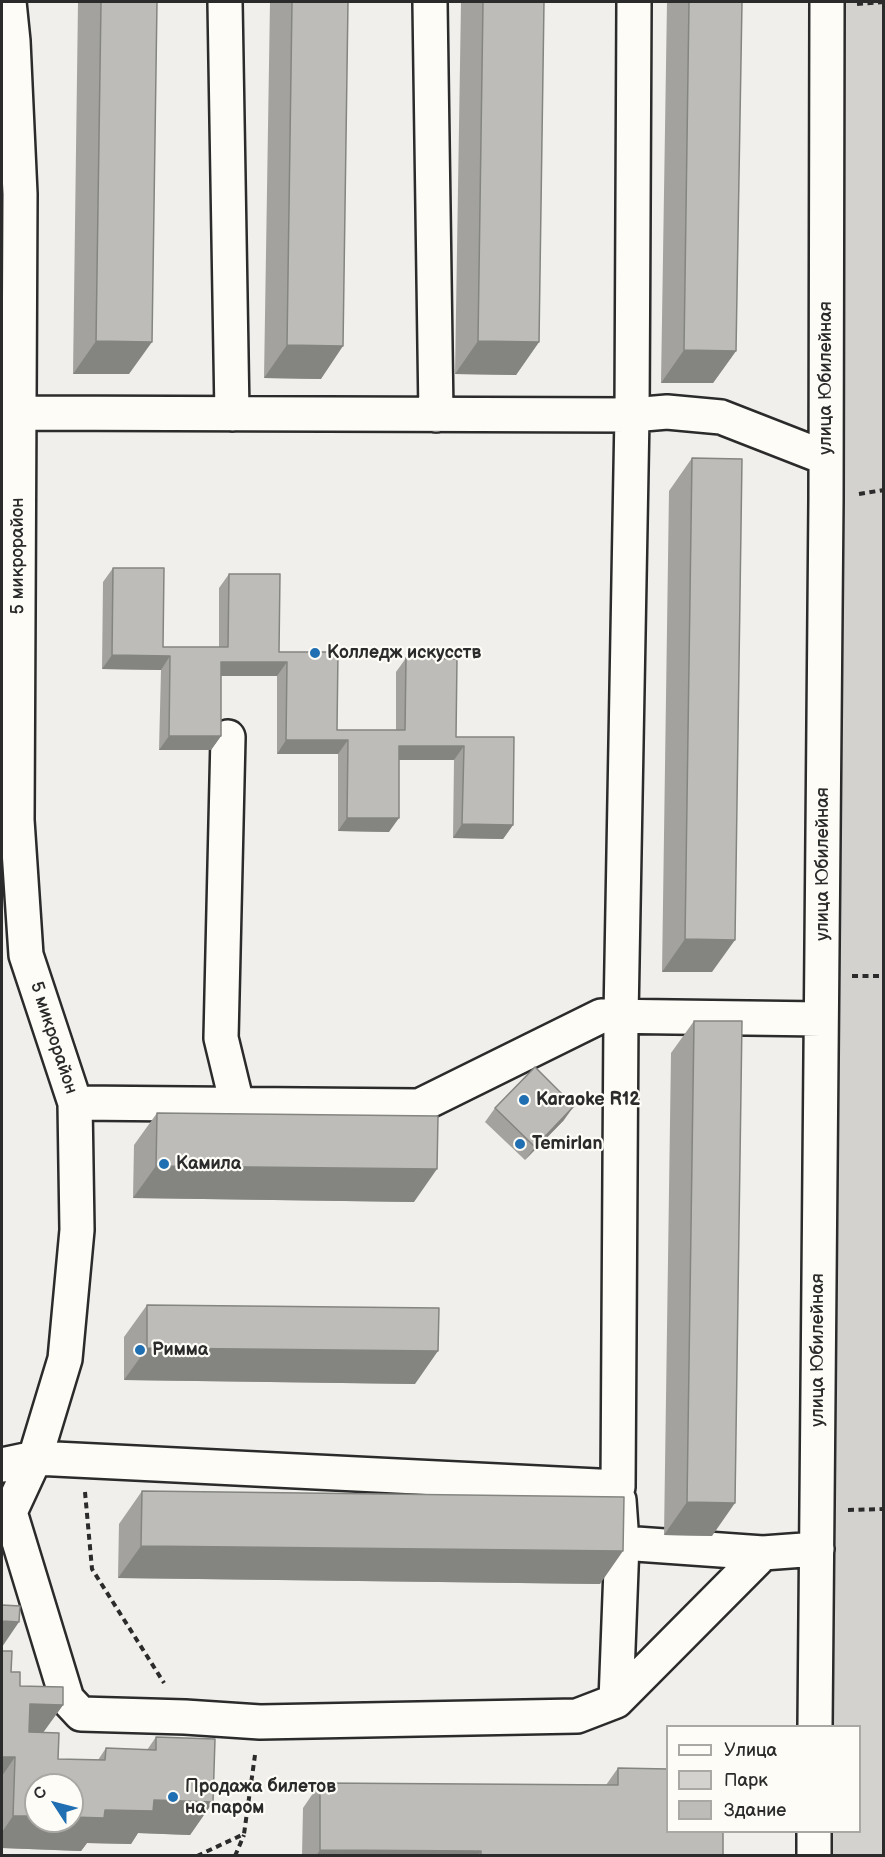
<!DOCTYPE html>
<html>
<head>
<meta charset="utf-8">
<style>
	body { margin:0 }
	#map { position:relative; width:885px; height:1857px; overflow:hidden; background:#f0efeb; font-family:"Balsamiq Sans",sans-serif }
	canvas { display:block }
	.frame { position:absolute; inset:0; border:3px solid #2b2b2b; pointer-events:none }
	.legend { position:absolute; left:666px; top:1725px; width:195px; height:108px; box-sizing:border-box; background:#fdfcf7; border:2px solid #a9a8a5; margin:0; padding:8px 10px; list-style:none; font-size:18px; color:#2b2b2b }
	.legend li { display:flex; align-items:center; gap:12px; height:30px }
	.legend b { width:30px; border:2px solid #a9a8a5 }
	.north { position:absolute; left:24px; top:1773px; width:60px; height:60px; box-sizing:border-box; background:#fdfcf7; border:2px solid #a9a8a5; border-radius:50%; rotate:306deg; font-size:16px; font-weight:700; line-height:24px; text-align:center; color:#2b2b2b }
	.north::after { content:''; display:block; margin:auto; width:21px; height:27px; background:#1f6fb2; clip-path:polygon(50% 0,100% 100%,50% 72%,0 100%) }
</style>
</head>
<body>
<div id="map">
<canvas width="885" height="1857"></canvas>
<div class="frame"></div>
<ul class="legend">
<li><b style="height:8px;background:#fdfcf7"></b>Улица</li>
<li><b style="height:16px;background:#d3d2cf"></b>Парк</li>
<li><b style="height:16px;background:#bdbcb8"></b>Здание</li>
</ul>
<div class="north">С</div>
</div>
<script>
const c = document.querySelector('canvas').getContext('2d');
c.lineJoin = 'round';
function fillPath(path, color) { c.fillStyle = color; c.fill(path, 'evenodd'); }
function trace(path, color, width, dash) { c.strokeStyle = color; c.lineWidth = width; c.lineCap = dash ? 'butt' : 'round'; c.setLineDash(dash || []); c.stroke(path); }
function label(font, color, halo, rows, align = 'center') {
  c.font = font + ' "Balsamiq Sans",sans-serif'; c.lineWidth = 4.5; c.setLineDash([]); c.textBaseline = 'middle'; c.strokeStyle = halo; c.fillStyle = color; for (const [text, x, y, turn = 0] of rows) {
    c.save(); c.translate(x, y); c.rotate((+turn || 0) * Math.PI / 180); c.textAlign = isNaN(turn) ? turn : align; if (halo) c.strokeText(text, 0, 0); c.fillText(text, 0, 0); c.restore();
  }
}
fillPath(new Path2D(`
	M845,2H883L884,1855H831V1832H860V1726H832Z`), '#d3d2cf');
const minor = new Path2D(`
	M9,2L13,41L20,194L17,820L26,955L75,1103L77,1230L65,1359L35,1458L10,1512L67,1699L81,1714L185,1717L260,1722L577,1716L616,1701L763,1553L817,1549
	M225,2L232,414
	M430,3L436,415
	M19,413L632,415L667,412L721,417L826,458
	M228,737L221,1038L237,1104
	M75,1103L419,1106L601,1016L821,1019
	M2,1465L35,1458L618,1487L621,1016L632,415L634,2
	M619,1500L622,1543L763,1553
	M616,1701L622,1543
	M815,1726L826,500L827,2
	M814,1856V1832`);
trace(minor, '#2b2b2b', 38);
trace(new Path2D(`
	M857,4L884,2
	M859,494L884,490
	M852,976H884
	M884,1372V1548
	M85,1492L92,1569L164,1683
	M848,1510L884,1509
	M197,1856L244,1834L255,1755
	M235,1856L244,1835`), '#2b2b2b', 4, [6, 4.5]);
trace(minor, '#fdfcf7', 33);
fillPath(new Path2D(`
	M78,2H157L129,374H73Z
	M270,2H348L321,379L264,378Z
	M461,2H544L539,342L516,375L455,374Z
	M667,2H742L736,351L713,383H661Z
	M692,458L712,972H662L669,491Z
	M113,568L163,647H219V588L229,574L279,652L337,730H396V672L406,658L456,737H514L513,825L503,839L453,838L454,760H399L389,832L338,831V754H277V676H221V736L211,750H159L161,670L102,669L103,582Z
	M694,1021L712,1536L664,1535L671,1053Z
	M495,1108L564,1120L525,1160L485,1122Z
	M157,1113L414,1202L133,1198L134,1145Z
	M147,1305L415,1384L124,1380V1337Z
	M142,1491L600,1584L118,1578L119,1524Z
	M2,1651L11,1672L20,1686L63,1705L43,1732L58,1759L98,1760L106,1748L147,1750L156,1737L213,1802L190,1835L138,1833L131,1844L87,1843L81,1851L2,1848Z
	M618,1768L723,1856H302L303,1808L320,1783L606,1785Z`), '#a3a29e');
fillPath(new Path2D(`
	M96,341L152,342L129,374H73Z
	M478,341L539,342L516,375L455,374Z
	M287,345L343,346L321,379L264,378Z
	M684,350L736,351L713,383H661Z
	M112,655L170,656L161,670L102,669Z
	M221,662H287L277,676H212Z
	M169,736H221L211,750H159Z
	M286,740H348L338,754H277Z
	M399,746H464L454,760H390Z
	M347,818H399L389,832L338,831Z
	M462,824L513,825L503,839L453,838Z
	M685,939L735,940L712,972H662Z
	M574,1106L564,1120L525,1160L535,1147Z
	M156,1166L437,1169L414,1202L133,1198Z
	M147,1348L438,1351L415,1384L124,1380Z
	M687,1502L735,1503L712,1536L664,1535Z
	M141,1546L623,1551L600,1584L118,1578Z
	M2,1621L19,1622L2,1647Z
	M30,1704L63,1705L40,1737L7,1736Z
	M2,1757H15L2,1776Z
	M154,1800L213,1802L190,1835L138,1833L131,1844L87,1843L81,1851L2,1848V1832L13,1816H36V1821H72V1817Z
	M320,1850L481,1851L478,1856H316Z`), '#848481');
const building = new Path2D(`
	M101,2H157L152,342L96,341Z
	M292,2H348L343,346L287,345Z
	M483,2H544L539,342L478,341Z
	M689,2H742L736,351L684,350Z
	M692,458L742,459L735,940L685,939Z
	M113,568H164L163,647H228L229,574H280L279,652H338L337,730H405L406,658L457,659L456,737H514L513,825L462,824L464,746H399V818H347L348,740H286L287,662H221V736H169L170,656L112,655Z
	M694,1021H742L735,1503L687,1502Z
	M535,1067L574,1106L535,1147L495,1108Z
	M157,1113L438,1116L437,1169L156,1166Z
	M147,1305L439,1308L438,1351L147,1348Z
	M142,1491L624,1497L623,1551L141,1546Z
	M2,1605L20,1606L19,1622L2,1621V1630Z
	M2,1651H12L11,1672H20V1686L63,1687V1705L30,1704L29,1732L59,1733L58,1759L105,1760L106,1748L156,1750V1737L215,1739L213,1802L154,1800L153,1811L105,1810L104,1818L72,1817V1785H36V1816H13L15,1757H2Z
	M618,1768L668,1769V1832H723V1856H481V1851L320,1850V1783L618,1785Z`);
fillPath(building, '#bdbcb8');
trace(building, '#848481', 1.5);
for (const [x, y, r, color] of [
	[315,653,6,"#1f6fb2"],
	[524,1100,6,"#1f6fb2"],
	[520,1144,6,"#1f6fb2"],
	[164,1164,6,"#1f6fb2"],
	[140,1350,6,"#1f6fb2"],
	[173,1797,6,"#1f6fb2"]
]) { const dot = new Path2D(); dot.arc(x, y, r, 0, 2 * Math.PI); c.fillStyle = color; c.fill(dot); trace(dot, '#fdfcf7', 2); }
label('18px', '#2b2b2b', '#fdfcf7', [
	["улица Юбилейная",826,378,-90],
	["5 микрорайон",18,556,-90],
	["улица Юбилейная",823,864,-90],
	["5 микрорайон",53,1038,72],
	["улица Юбилейная",818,1350,-90]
]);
label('bold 18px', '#2b2b2b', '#fdfcf7', [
	["Колледж искусств",327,653],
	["Karaoke R12",536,1100],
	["Temirlan",532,1144],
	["Камила",176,1164],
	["Римма",152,1350],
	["Продажа билетов",185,1787],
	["на паром",185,1808]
], 'left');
</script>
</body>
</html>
